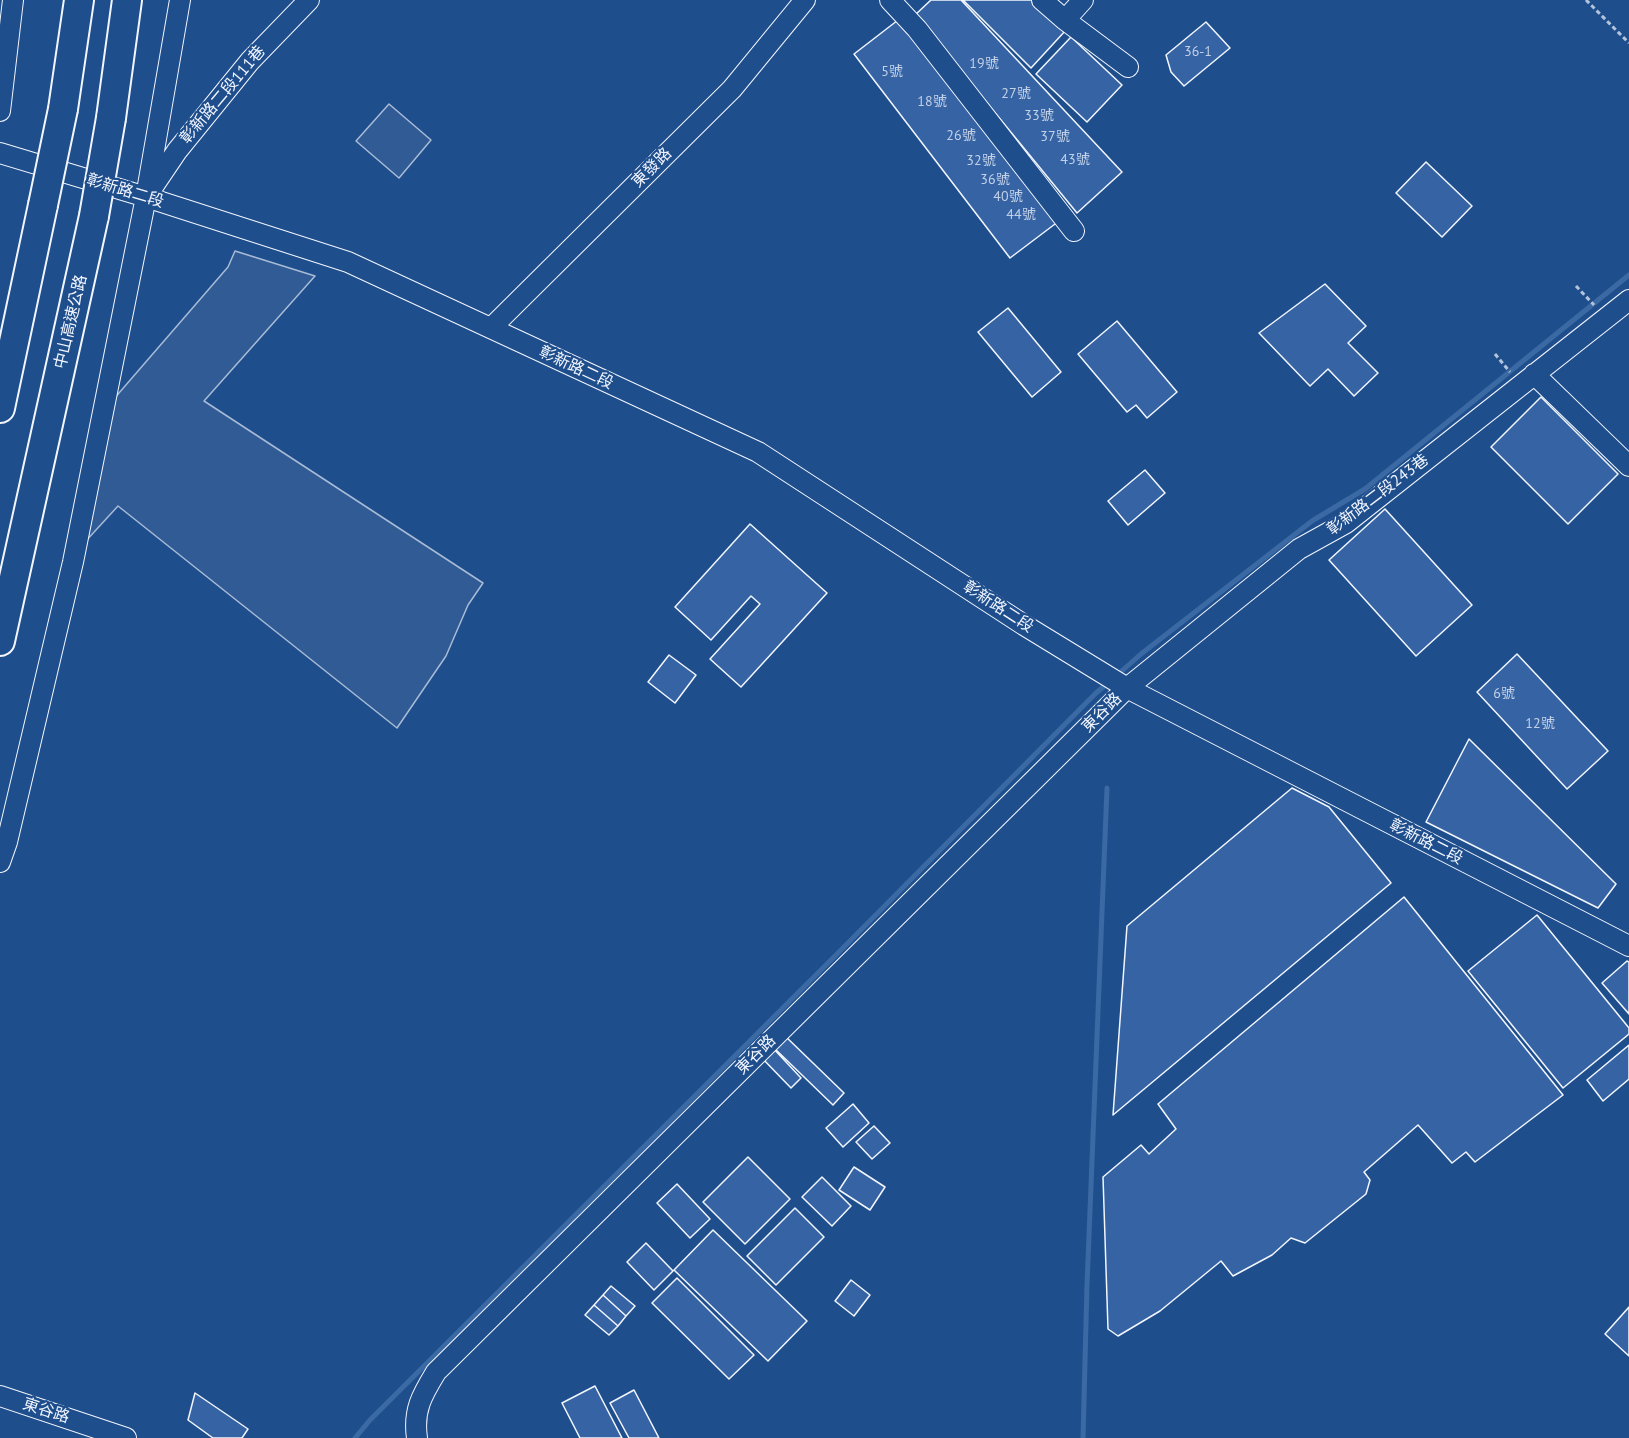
<!DOCTYPE html>
<html>
<head>
<meta charset="utf-8">
<style>
	body { margin:0 }
	canvas { display:block; background:#1f4e8c }
</style>
</head>
<body>
<canvas width="1629" height="1438"></canvas>
<script>
const c = document.querySelector('canvas').getContext('2d');
c.lineJoin = 'round';
function fillPath(path, color) { c.fillStyle = color; c.fill(path, 'evenodd'); }
function trace(path, color, width, dash) { c.strokeStyle = color; c.lineWidth = width; c.lineCap = dash ? 'butt' : 'round'; c.setLineDash(dash || []); c.stroke(path); }
function label(font, color, halo, rows, align = 'center') {
  c.font = font + ' "PT Sans","Noto Sans TC",sans-serif'; c.lineWidth = 4.5; c.setLineDash([]); c.textBaseline = 'middle'; c.strokeStyle = halo; c.fillStyle = color; for (const [text, x, y, turn = 0] of rows) {
    c.save(); c.translate(x, y); c.rotate((+turn || 0) * Math.PI / 180); c.textAlign = isNaN(turn) ? turn : align; if (halo) c.strokeText(text, 0, 0); c.fillText(text, 0, 0); c.restore();
  }
}
const parking = new Path2D(`
	M389,104L431,140L399,178L356,141Z
	M235,251L315,276L204,401L483,583L468,605L446,656L397,728L118,506L73,555L106,408L228,267Z`);
fillPath(parking, '#305b95');
trace(parking, '#a8bbd7', 1.5);
trace(new Path2D(`
	M1115,677L1141,654L1312,521L1365,489L1629,275
	M355,1438L370,1420L841,950L1096,693L1108,683
	M1083,1438L1087,1285L1107,788`), '#3b69a3', 5);
const building = new Path2D(`
	M931,0H961L1122,172L1077,213L915,15Z
	M963,0H1032L1066,30L1031,68Z
	M902,17L1059,221L1010,258L854,54Z
	M1206,22L1230,48L1184,86L1171,72L1166,55Z
	M1071,37L1122,85L1087,122L1036,74Z
	M1426,162L1472,206L1442,237L1396,193Z
	M1325,284L1366,326L1348,343L1378,373L1354,396L1328,369L1310,386L1259,333Z
	M1008,308L1061,372L1032,397L978,332Z
	M1117,321L1177,392L1147,418L1136,405L1127,412L1078,354Z
	M1541,397L1618,474L1568,524L1491,447Z
	M1145,470L1165,493L1128,525L1108,501Z
	M1385,509L1472,605L1416,656L1329,560Z
	M750,524L827,593L741,687L710,659L760,604L751,596L711,640L675,607Z
	M1517,654L1608,751L1567,789L1477,692Z
	M669,655L696,675L675,703L648,682Z
	M1469,739L1616,884L1598,908L1426,822Z
	M1292,788L1329,807L1391,883L1113,1115L1127,926Z
	M1404,897L1563,1095L1475,1162L1466,1152L1452,1163L1418,1125L1364,1172L1370,1180L1366,1194L1305,1243L1291,1238L1272,1255L1233,1276L1221,1261L1160,1311L1118,1336L1108,1329L1103,1177L1141,1145L1149,1154L1176,1129L1158,1104Z
	M1537,915L1629,1028V1034L1563,1088L1468,971Z
	M1627,961L1629,962V1014L1602,983Z
	M783,1034L844,1093L833,1105L772,1046Z
	M1629,1045V1079L1603,1101L1587,1080Z
	M772,1047L801,1078L791,1088L761,1057Z
	M853,1104L869,1123L843,1147L826,1128Z
	M874,1126L890,1143L872,1159L856,1142Z
	M748,1157L790,1199L745,1244L703,1202Z
	M854,1167L885,1187L870,1210L839,1190Z
	M822,1177L851,1206L832,1226L802,1197Z
	M677,1184L710,1219L690,1238L657,1203Z
	M795,1208L824,1237L776,1285L747,1256Z
	M713,1230L807,1321L768,1361L674,1270Z
	M646,1243L673,1271L654,1290L627,1262Z
	M677,1278L754,1355L729,1379L652,1303Z
	M851,1280L870,1295L854,1316L835,1301Z
	M611,1286L635,1306L626,1316L603,1295Z
	M603,1295L626,1316L618,1326L594,1305Z
	M594,1305L618,1326L609,1335L585,1315Z
	M1629,1307V1356L1605,1334Z
	M595,1386L622,1438H580L562,1403Z
	M634,1390L659,1438H629L610,1403Z
	M195,1393L248,1429L242,1438H213L188,1420Z`);
fillPath(building, '#3563a3');
trace(building, '#f2f6ff', 1.5);
const minor = new Path2D(`
	M890,0L917,29L1074,231
	M1042,0L1065,20L1128,67
	M1065,20L1083,0
	M0,111L13,0
	M0,153L146,197L348,262L758,452L1024,625L1127,688L1629,946
	M150,191L177,151L250,61L309,0
	M491,328L732,89L805,0
	M1534,374L1629,466
	M0,862L7,842L73,562L146,197L180,0
	M0,1396L126,1438
	M417,1438C413,1410 422,1395 436,1372L1127,688L1299,549L1346,523L1629,300`);
const highway = new Path2D(`
	M63,109L79,0
	M111,118L127,0
	M0,408L43,205
	M0,641L94,216`);
trace(minor, '#f2f6ff', 22);
trace(highway, '#f2f6ff', 32);
trace(new Path2D(`
	M1586,0L1629,43
	M1576,286L1594,305
	M1495,354L1510,372`), '#b3c4dc', 3, [4.5, 3]);
trace(minor, '#1f4e8c', 20);
trace(highway, '#1f4e8c', 28);
const highwayBridge = new Path2D(`
	M43,205L63,109
	M94,216L111,118`);
trace(highwayBridge, '#f2f6ff', 32, []);
trace(highwayBridge, '#1f4e8c', 28);
label('14px', '#c3d1e8', null, [
	["36-1",1198,52],
	["19號",984,64],
	["5號",892,72],
	["27號",1016,94],
	["18號",932,102],
	["33號",1039,116],
	["26號",961,136],
	["37號",1055,137],
	["43號",1075,160],
	["32號",981,161],
	["36號",995,180],
	["40號",1008,197],
	["44號",1021,215],
	["6號",1504,694],
	["12號",1540,724]
]);
label('16px', '#f2f6ff', '#1f4e8c', [
	["彰新路二段111巷",223,95,-50],
	["東發路",652,168,-45],
	["彰新路二段",125,191,17],
	["中山高速公路",71,322,-77],
	["彰新路二段",576,368,25],
	["彰新路二段243巷",1378,495,-37],
	["彰新路二段",998,607,33],
	["東谷路",1102,713,-45],
	["彰新路二段",1426,842,27],
	["東谷路",756,1055,-45],
	["東谷路",46,1411,18]
]);
</script>
</body>
</html>
